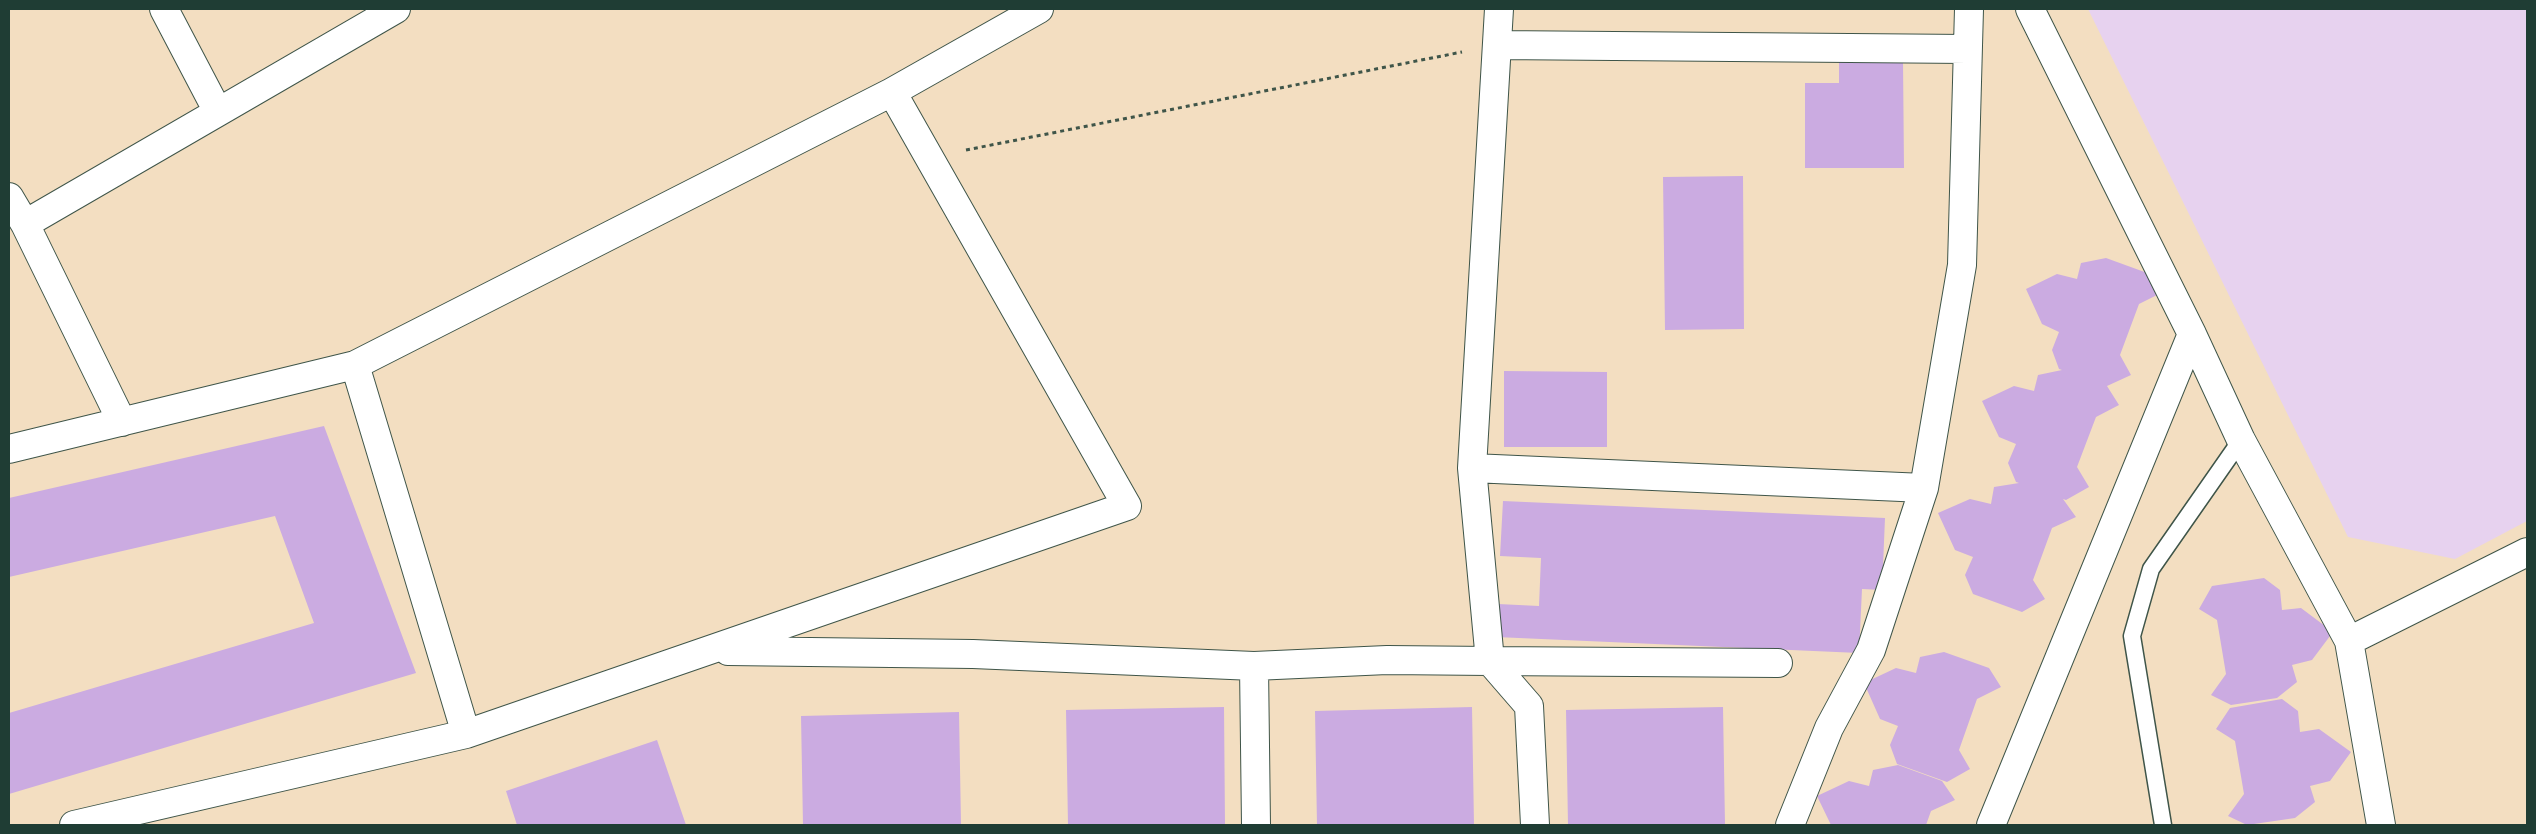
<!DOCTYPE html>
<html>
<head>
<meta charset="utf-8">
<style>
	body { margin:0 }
	#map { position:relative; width:2536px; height:834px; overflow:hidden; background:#f3dec1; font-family:"Patrick Hand",sans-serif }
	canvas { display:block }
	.frame { position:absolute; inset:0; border:10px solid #1f3d34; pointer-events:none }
</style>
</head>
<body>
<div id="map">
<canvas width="2536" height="834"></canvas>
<div class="frame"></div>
</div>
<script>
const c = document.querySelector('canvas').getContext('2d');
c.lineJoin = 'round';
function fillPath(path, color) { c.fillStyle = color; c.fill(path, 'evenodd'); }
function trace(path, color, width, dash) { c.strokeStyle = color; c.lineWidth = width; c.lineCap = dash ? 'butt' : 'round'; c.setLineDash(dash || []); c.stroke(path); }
fillPath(new Path2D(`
	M2088,9H2527V521L2455,559L2348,537Z`), '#e7d2ef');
fillPath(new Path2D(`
	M1839,61H1903L1904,168H1805V83H1839Z
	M1743,176L1744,329L1665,330L1663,177Z
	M2106,258L2150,274L2163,292L2139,304L2120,355L2131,375L2107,386L2119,405L2096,417L2077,467L2089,487L2066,500L2063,499L2076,517L2052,528L2033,580L2045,599L2022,612L1973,594L1965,575L1973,557L1955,550L1938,513L1970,499L1991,504L1994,487L2019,483L2016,482L2008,463L2016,444L1999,437L1982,401L2014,386L2034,391L2038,375L2062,370L2059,369L2052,350L2059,332L2042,324L2026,289L2057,274L2077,279L2081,263Z
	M1504,371L1607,372V447H1504Z
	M324,426L416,673L9,794V713L314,623L275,516L9,577V498Z
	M1503,501L1885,518L1882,590L1862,589L1859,653L1496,637L1498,604L1539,606L1541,558L1500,556Z
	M2264,578L2280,590L2282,610L2301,608L2333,632L2312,660L2292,665L2297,682L2277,698L2231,705L2211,695L2226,674L2217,620L2199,609L2212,586Z
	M1944,652L1989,668L2001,687L1977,699L1959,750L1970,769L1947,782L1897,764L1890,745L1898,726L1880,719L1864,683L1896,668L1916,673L1920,657Z
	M2282,699L2298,711L2300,732L2319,729L2351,752L2330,781L2310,786L2315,802L2295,818L2247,825L2228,816L2244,794L2235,741L2216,729L2230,708Z
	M1224,707L1225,825H1068L1066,710Z
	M1472,707L1474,825H1317L1315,711Z
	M1723,707L1725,825H1568L1566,710Z
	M959,712L961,825H803L801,716Z
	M657,740L686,825H517L506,791Z
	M1898,765L1942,781L1955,800L1931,811L1926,825H1831L1817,796L1849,781L1869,786L1873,770Z`), '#cbabe1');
const service = new Path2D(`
	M2163,825L2132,636L2151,569L2241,440`);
const minor = new Path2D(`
	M164,9L218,112
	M2030,9L2192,334L2241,440L2349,641L2381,825
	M1497,45L1967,49
	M9,197L25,224L122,422
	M25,224L396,9
	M355,365L466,734L1127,506L892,92
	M9,449L355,365L892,92L1039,9
	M1472,468L1924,488
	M2349,641L2527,552
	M728,651L973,654L1254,666L1387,660L1490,661L1472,468L1499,9
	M1254,666L1256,825
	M74,825L466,734
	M1535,825L1529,706L1490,661L1778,663
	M1790,825L1829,728L1871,650L1924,488L1962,265L1969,9
	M1991,825L2192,334`);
trace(service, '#3f5549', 19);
trace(minor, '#3f5549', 30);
trace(new Path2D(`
	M966,150L1462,52`), '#3f5549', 3, [4, 4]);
trace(service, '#fff', 16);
trace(minor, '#fff', 28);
</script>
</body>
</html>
